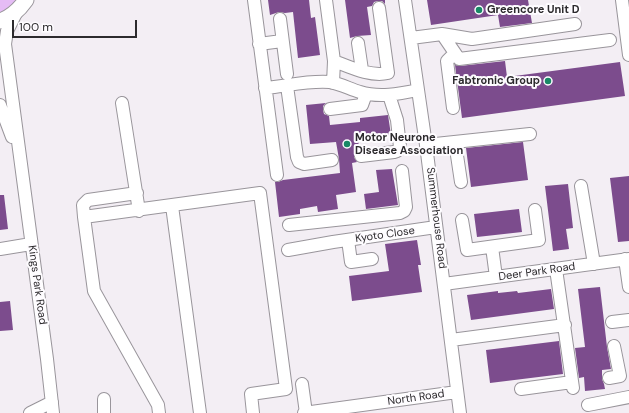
<!DOCTYPE html>
<html>
<head>
<meta charset="utf-8">
<style>
	body { margin:0 }
	#map { position:relative; width:629px; height:413px; overflow:hidden; background:#f3eef4; font-family:"DM Sans",sans-serif }
	canvas { display:block }
	.scale { position:absolute; left:12px; top:20px; width:125px; height:18px; box-sizing:border-box; border:2px solid #2c2a2d; border-top:0; padding-left:5px; font-size:12px; line-height:14px; white-space:nowrap; color:#2c2a2d; -webkit-text-stroke:3px #fefcff; paint-order:stroke }
</style>
</head>
<body>
<div id="map">
<canvas width="629" height="413"></canvas>
<div class="scale">100 m</div>
</div>
<script>
const c = document.querySelector('canvas').getContext('2d');
c.lineJoin = 'round';
function fillPath(path, color) { c.fillStyle = color; c.fill(path, 'evenodd'); }
function trace(path, color, width, dash) { c.strokeStyle = color; c.lineWidth = width; c.lineCap = dash ? 'butt' : 'round'; c.setLineDash(dash || []); c.stroke(path); }
function label(font, color, halo, rows, align = 'center') {
  c.font = font + ' "DM Sans",sans-serif'; c.lineWidth = 4; c.setLineDash([]); c.textBaseline = 'middle'; c.strokeStyle = halo; c.fillStyle = color; for (const [text, x, y, turn = 0] of rows) {
    c.save(); c.translate(x, y); c.rotate((+turn || 0) * Math.PI / 180); c.textAlign = isNaN(turn) ? turn : align; if (halo) c.strokeText(text, 0, 0); c.fillText(text, 0, 0); c.restore();
  }
}
fillPath(new Path2D(`
	M0,0H20L0,15Z`), '#e5bcf5');
fillPath(new Path2D(`
	M268,0H309L311,18L315,17L320,55L298,58L293,12L285,13L279,12L270,15Z
	M345,0H385V4L382,1H378L374,2L372,6L367,7L371,35L357,36L350,38Z
	M427,0H528L532,23L500,27L498,15L431,25Z
	M505,61L507,77L620,62L625,96L462,118L455,65L460,66Z
	M326,103L323,106V110L324,114L329,116L330,125L360,122V118L388,115L391,135L358,138L359,149L354,153V157L357,162L352,163L356,192L336,195L338,209L318,212L317,206L300,209V214L279,217L275,182H278L283,180L340,173L339,159L336,142L310,144L306,105Z
	M523,142L528,180L471,187L466,148Z
	M392,169L398,205L366,209L364,194L379,192L376,170Z
	M629,176V241L618,242L610,178Z
	M568,184L573,228L566,229L569,249L553,251L545,186Z
	M0,195H4L8,229L0,230Z
	M519,209L522,232L477,237L474,214Z
	M417,240L421,265H418L422,292L352,301L349,276L389,271L385,244Z
	M600,287L607,347L611,369L602,370V379L604,384L605,389L585,391L584,377L579,378L575,348L585,347L578,289Z
	M551,289L554,309L471,320L467,295L498,291V293L517,291L518,293Z
	M10,301L13,330L0,331V302Z
	M559,341L563,374L490,383L486,350Z`), '#7c4c8d');
const minor = new Path2D(`
	M254,0L277,175
	M326,0L334,61L333,83
	M405,0L426,145L460,413
	M622,0L629,55
	M16,13L7,31L5,44L47,359L53,413
	M280,19L287,74
	M442,34L459,59L610,40
	M411,38L442,34L472,39L575,24
	M358,43L362,70
	M259,44L282,41
	M334,61C350,67 370,77 388,73L379,8
	M287,86L297,157L299,162L304,164L332,160
	M265,88C287,86 309,80 330,82C341,84 350,89 360,92C379,98 399,94 418,90
	M122,103L139,211
	M0,105L12,137
	M453,108L447,61L455,53
	M330,109L362,105L366,94
	M455,142L461,182
	M426,145L530,134
	M361,156L394,152L397,151L400,147L397,120L389,95
	M581,186L594,264
	M172,206L200,413
	M84,217L83,205L88,200L137,193
	M462,220L467,250L539,240L535,210
	M289,225L400,213L404,211L406,207L402,171
	M348,240L351,262L372,259
	M492,247L496,277
	M0,249L31,244
	M288,250L333,242L436,227
	M625,259L629,287
	M556,269L573,388
	M444,284L629,259
	M612,322L629,320
	M451,340L565,325
	M609,378L620,376L614,346
	M302,384L306,413
	M521,389L572,382
	M588,405L629,397
	M30,413L52,402
	M104,413V399
	M159,413L158,405L94,291L84,217L260,193L286,389L251,394L253,413
	M304,413L457,392`);
const major = new Path2D(`
	M0,21C12,17 19,10 26,0`);
trace(minor, '#99959b', 14);
trace(major, '#99959b', 17);
trace(minor, '#fff', 12);
trace(major, '#fff', 15);
for (const [x, y, r, color] of [
	[479,10,4,"#198866"],
	[548,81,4,"#198866"],
	[347,144,4,"#198866"]
]) { const dot = new Path2D(); dot.arc(x, y, r, 0, 2 * Math.PI); c.fillStyle = color; c.fill(dot); trace(dot, '#fefcff', 1.5); }
label('bold 11px', '#2c2a2d', '#fefcff', [
	["Greencore Unit D",487,10],
	["Fabtronic Group",540,81,"right"],
	["Motor Neurone",355,138],
	["Disease Association",355,151]
], 'left');
label('11px', '#2c2a2d', '#fefcff', [
	["Summerhouse Road",436,218,83],
	["Kyoto Close",385,235,-8],
	["Deer Park Road",537,272,-8],
	["Kings Park Road",37,285,82],
	["North Road",416,398,-8]
]);
</script>
</body>
</html>
